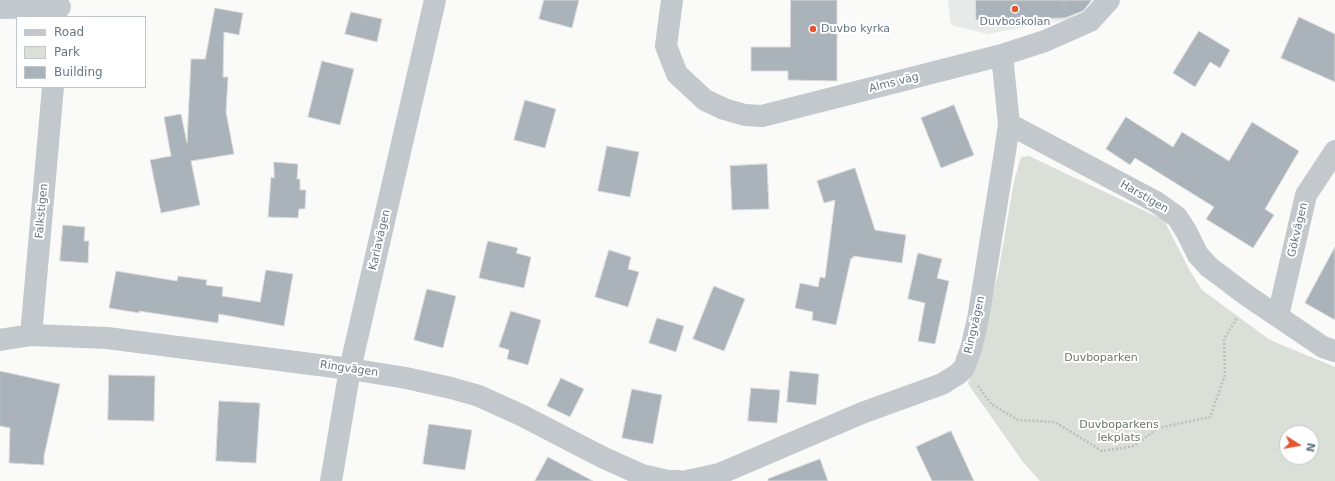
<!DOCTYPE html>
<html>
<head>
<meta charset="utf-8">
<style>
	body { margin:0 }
	#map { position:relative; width:1335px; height:481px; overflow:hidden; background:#fafaf8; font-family:"DejaVu Sans",sans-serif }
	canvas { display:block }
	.legend { position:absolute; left:16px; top:16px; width:130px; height:72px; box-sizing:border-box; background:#fff; border:1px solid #c1c8cd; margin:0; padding:5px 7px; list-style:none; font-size:12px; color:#657683 }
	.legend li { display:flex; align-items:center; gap:8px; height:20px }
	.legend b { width:20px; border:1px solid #c1c8cd }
	.north { position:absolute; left:1279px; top:425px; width:40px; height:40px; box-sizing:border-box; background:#fff; border:1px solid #c1c8cd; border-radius:50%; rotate:101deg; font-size:11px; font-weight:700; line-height:16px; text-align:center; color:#657683 }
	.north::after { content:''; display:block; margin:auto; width:14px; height:18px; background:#e4572e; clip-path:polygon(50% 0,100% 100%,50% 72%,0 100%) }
</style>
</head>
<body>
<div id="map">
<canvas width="1335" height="481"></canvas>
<ul class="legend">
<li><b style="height:5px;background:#c3c8cc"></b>Road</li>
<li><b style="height:11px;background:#dadfd7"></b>Park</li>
<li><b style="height:11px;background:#aab3b9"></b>Building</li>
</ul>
<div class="north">N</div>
</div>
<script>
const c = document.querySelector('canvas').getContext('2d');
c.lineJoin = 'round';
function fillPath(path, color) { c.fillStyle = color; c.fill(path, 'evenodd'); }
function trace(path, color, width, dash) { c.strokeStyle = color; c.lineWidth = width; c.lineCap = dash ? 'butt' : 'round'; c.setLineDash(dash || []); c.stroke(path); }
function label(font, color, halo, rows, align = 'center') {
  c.font = font + ' "DejaVu Sans",sans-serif'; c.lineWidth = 4; c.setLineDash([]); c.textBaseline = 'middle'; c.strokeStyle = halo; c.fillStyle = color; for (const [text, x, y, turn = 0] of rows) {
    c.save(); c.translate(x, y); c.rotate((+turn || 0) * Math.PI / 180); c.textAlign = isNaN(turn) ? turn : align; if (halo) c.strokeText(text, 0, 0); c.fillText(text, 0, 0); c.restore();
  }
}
fillPath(new Path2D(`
	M948,0H1091L1070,19L987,34L951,25Z`), '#e8e9e9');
fillPath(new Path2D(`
	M1029,156L1164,220L1190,271L1202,290L1270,340L1335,367V481H1040L1023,462L968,384L998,274L1014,181L1021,157ZM1287,433H1311V457H1287Z`), '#dadfd7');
const building = new Path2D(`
	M544,0H579L572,28L539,19Z
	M791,0H837V81L788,80V71H751V47H790Z
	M976,0H1092L1083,11L1065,18L976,20Z
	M215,8L243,13L239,35L224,32L223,77H228L226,112L234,154L191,161L200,205L161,213L150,160L171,156L164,117L181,114L187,143L191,59H205Z
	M351,12L382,19L377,42L345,34Z
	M1299,17L1335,34V82L1281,58Z
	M1199,31L1230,50L1220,68L1210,62L1195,87L1173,73Z
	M322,61L354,69L340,125L308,117Z
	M525,100L556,109L545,148L514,140Z
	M954,105L974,155L941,168L921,118Z
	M1126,117L1173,147L1182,132L1229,161L1252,122L1299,151L1265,209L1274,215L1253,248L1206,219L1214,207L1135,158L1130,165L1106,149Z
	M607,146L639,152L630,197L598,191Z
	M274,162L298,164L297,179H300V190H306L305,209H299L298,218L268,217L271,177L274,178Z
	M767,164L769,209L732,210L730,166Z
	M855,168L875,230L906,235L902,263L853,256V259L851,258L836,325L812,320L813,312L795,308L800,283L818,287L820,277L825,278L835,200L824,203L817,181Z
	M63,225L85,227L84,241H89L88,263L60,261Z
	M488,241L518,248L516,253L531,257L524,288L479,278Z
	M1335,247V320L1305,303Z
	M609,250L631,257L628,269L639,272L628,307L595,297Z
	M918,253L942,259L937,278L949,281L935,344L918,341L925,303L908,299Z
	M266,270L293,274L284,326L219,314L218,323L139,311V313L109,308L116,271L177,281L178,276L207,280L206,285L223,287L222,296L260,302Z
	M714,286L745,299L724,351L693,339Z
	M427,289L456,296L443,348L414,340Z
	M511,311L541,320L528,365L507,359L509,350L499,347Z
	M657,318L684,326L676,352L649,343Z
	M0,371L60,384L44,456V465L9,463L10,428L0,426Z
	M790,371L819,374L816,405L787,402Z
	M109,375L155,376L154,421L108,420Z
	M561,378L584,389L570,417L547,406Z
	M751,388L780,390L777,423L748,421Z
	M632,389L662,395L653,444L622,438Z
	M219,401L260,403L256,463L216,461Z
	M429,424L472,430L465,470L423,464Z
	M951,431L974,481H932L916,447Z
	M548,457L593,481H535Z
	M820,459L828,481H768V479Z`);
fillPath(building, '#aab3b9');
trace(building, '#dcdcda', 1);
trace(new Path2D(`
	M1064,0V7
	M978,386L991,404L1018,420L1055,422L1102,451L1134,446L1158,428L1210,417L1225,375L1224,339L1237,318`), '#bbbfc2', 2.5, [2, 2]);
trace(new Path2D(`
	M672,0L666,46L677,74L705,100L724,109L745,115L762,116L1002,55L1045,41L1090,21L1109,0
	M0,8L60,7
	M1009,124L1156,202L1177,217L1186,231L1198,255L1209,267L1249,297L1323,347L1335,351
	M1278,316L1306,195L1335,151
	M31,335L53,87
	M0,340L31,335L107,338L350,369L406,378L451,388L479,396L523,416L602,457L642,475L668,481H678
	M331,481L350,369L435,0
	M687,481L719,474L862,413L942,384L958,374L964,368L971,349L978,319L1005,152L1009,124L1002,55`), '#c3c8cc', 22);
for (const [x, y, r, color] of [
	[1015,9,4,"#e4572e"],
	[813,29,4,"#e4572e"]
]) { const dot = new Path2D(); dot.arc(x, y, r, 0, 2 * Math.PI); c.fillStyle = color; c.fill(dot); trace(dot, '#fff', 1.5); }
label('11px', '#657683', '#fff', [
	["Duvboskolan",1015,22],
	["Duvbo kyrka",821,29,"left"]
]);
label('11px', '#657683', '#fff', [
	["Alms väg",894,83,-14],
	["Harstigen",1144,197,30],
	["Falkstigen",42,211,-85],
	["Gökvägen",1298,230,-77],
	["Karlavägen",380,240,-77],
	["Ringvägen",975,325,-77],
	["Ringvägen",349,369,8]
]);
label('11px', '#687a64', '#fff', [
	["Duvboparken",1101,358],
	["Duvboparkens",1119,425],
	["lekplats",1119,438]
]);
</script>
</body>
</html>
